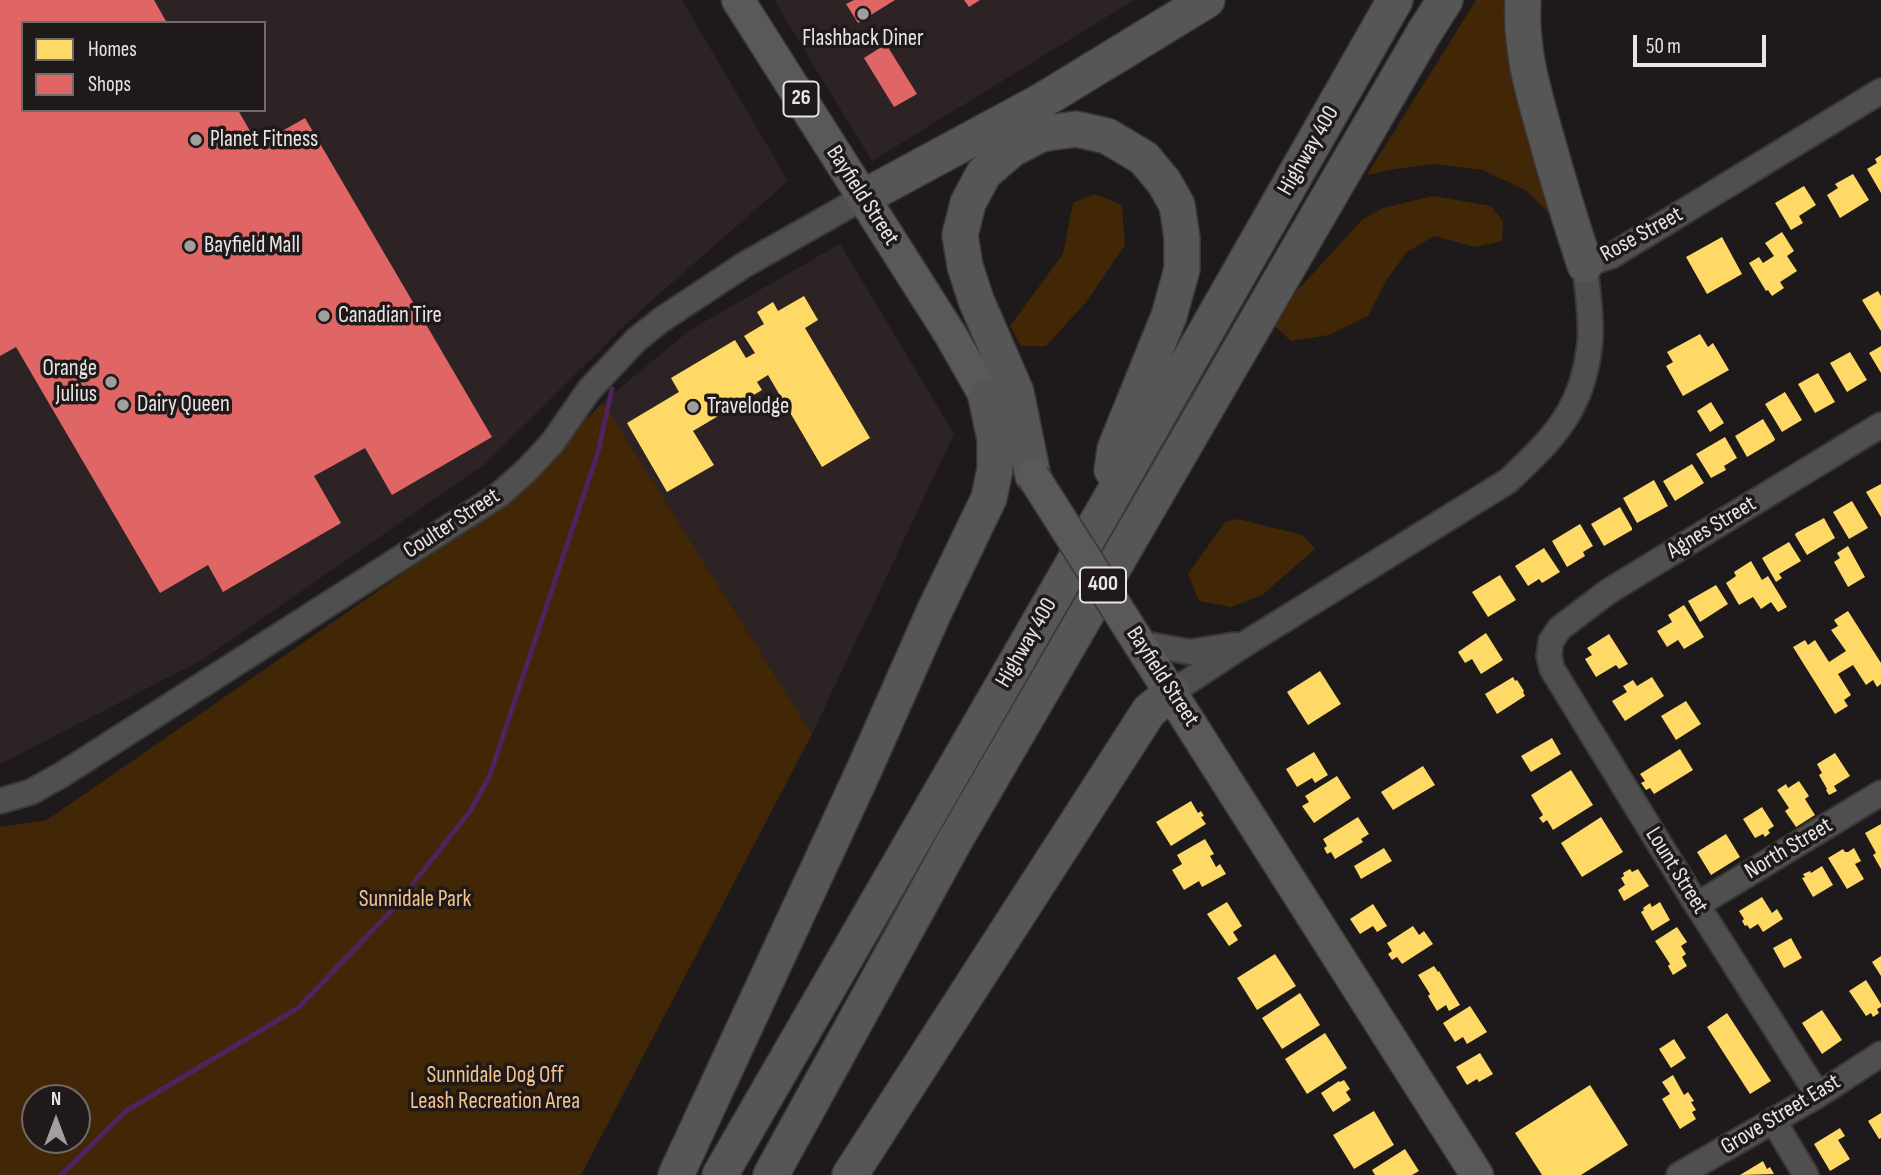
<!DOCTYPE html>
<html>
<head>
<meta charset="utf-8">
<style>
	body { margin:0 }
	#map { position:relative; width:1881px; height:1175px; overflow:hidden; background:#1e1a1b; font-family:"Sofia Sans Condensed",sans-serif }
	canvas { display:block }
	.legend { position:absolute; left:21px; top:21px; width:245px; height:91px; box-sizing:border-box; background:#1f191a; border:2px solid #706b6b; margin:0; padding:9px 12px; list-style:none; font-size:21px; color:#e9e5e5 }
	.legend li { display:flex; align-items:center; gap:14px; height:35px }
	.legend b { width:35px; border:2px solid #706b6b }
	.north { position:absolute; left:21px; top:1084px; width:70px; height:70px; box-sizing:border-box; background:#1f191a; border:2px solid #706b6b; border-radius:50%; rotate:0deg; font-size:19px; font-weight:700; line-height:28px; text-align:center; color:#e9e5e5 }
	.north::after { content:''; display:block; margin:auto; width:24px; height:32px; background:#a29e9e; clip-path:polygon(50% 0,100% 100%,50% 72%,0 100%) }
	.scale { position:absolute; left:1633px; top:35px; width:133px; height:32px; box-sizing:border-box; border:4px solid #e9e5e5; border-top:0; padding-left:9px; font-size:21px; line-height:24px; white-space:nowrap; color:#e9e5e5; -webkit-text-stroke:5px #1f191a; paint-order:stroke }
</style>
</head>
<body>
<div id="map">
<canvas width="1881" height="1175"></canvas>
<ul class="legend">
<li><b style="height:19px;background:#ffd966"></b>Homes</li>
<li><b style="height:19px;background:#e06666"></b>Shops</li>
</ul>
<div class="north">N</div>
<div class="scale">50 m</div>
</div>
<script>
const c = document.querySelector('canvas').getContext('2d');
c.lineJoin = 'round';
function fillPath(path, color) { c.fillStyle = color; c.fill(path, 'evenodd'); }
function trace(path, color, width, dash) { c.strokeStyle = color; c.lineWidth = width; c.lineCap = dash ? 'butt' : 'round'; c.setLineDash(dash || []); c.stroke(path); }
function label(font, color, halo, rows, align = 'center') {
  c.font = font + ' "Sofia Sans Condensed",sans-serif'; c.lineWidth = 7; c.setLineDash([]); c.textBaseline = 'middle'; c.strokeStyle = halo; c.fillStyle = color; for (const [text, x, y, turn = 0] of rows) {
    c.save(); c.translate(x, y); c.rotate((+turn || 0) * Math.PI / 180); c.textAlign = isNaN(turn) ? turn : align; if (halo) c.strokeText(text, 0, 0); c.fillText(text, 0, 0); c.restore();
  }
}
fillPath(new Path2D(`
	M0,0H682L788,181L634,316L485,464L202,660L0,764ZM23,23H264V110H23Z
	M774,0H1134L872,161Z
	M840,244L954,434L812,734L603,402L690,330Z`), '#2e2324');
fillPath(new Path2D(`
	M1476,0H1513L1557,221L1527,191L1483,170L1433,164L1395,169L1367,175Z
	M1094,194L1122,205L1125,245L1087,301L1046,346H1021L1010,326L1063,254L1073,203Z
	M1433,196L1491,206L1503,221L1502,241L1475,247L1434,236L1407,252L1387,279L1368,316L1329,335L1291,341L1275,326L1294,294L1362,220L1383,208Z
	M603,402L812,734L581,1175H0V827L47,820L505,503ZM35,1098H77V1140H35Z
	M1238,519L1303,535L1315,549L1262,595L1231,607L1199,601L1188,574L1225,522Z`), '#412705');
fillPath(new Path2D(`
	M1881,155V193L1867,169L1877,163L1875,159Z
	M1853,174L1869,200L1840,218L1827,195L1838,188L1835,184Z
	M1804,186L1816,205L1799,216L1803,223L1791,230L1775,203Z
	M1782,232L1794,251L1787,256L1797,271L1780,282L1784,288L1772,296L1768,290L1766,291L1749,263L1759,257L1763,263L1774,256L1765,243Z
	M1722,237L1742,274L1707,294L1686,257Z
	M1878,291L1881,296V331L1862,300Z
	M804,296L818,320L805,328L870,438L822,467L768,375L757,382L762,390L693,431L714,465L667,492L627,423L679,392L671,378L735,340L746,358L755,353L744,336L764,324L757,312L773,302L778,311Z
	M1700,334L1708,347L1713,343L1729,370L1683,396L1666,366L1673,362L1667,352Z
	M1881,346V373L1869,353Z
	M1850,352L1867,380L1847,392L1830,363Z
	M1818,373L1835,402L1815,413L1798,384Z
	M1785,392L1802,420L1782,432L1765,404Z
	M1711,402L1724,423L1710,432L1697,411Z
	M1763,419L1775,439L1774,441L1747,457L1735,436Z
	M1725,437L1737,458L1724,466L1726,470L1711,478L1696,454Z
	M1692,464L1704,483L1675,501L1663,481Z
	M1654,480L1668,506L1637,523L1623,498Z
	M1881,484V517L1866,492Z
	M1852,501L1868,528L1849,539L1833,512Z
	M1620,507L1632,528V530L1604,546L1591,524Z
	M1824,518L1835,538L1807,555L1795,535L1796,533Z
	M1580,524L1593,546L1583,552L1585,556L1567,567L1552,541Z
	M1789,542L1801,561L1779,574L1782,578L1776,582L1762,558Z
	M1848,546L1865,577L1848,587L1834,562L1840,558L1837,553Z
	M1544,548L1560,572L1542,583L1539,579L1528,586L1515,566Z
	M1751,561L1762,580L1768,576L1787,607L1778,612L1771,602L1761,609L1753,597L1739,605L1726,583L1736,576L1734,572Z
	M1500,575L1516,600L1488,617L1472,592Z
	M1716,585L1728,604L1700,622L1688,601Z
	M1684,605L1704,637L1684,649L1678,640L1667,647L1657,631L1672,622L1668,615Z
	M1848,611L1881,663V684L1877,687L1873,680L1866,685L1853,665L1838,674L1851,695L1844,700L1848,706L1835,714L1793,647L1805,640L1808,645L1815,640L1829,662L1846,651L1831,630L1838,626L1834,620Z
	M1486,633L1503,660L1481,674L1472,659L1465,663L1458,652Z
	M1609,634L1628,664L1619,669L1616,665L1596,677L1585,659L1592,655L1587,648Z
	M1320,671L1341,704L1308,725L1287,692Z
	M1513,677L1515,681L1517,680L1524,691L1523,692L1525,696L1497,714L1485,694Z
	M1652,677L1664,696L1625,721L1612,701L1627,692L1623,686L1633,680L1637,686Z
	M1686,701L1701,724L1676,740L1661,716Z
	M1552,738L1561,754L1531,772L1521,756Z
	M1680,749L1693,770L1654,794L1650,788L1646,790L1641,783L1645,781L1640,774Z
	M1314,752L1328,775L1315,783L1312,778L1297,787L1286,769Z
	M1835,753L1850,776L1834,786L1837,791L1829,795L1826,790L1827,789L1819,775L1822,773L1817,764Z
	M1423,766L1435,785L1393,810L1381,792Z
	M1571,770L1593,805L1553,830L1547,820L1543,823L1539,818L1543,815L1531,795Z
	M1337,776L1351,798L1314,823L1302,806L1309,802L1305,796Z
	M1799,781L1809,796L1805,799L1815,815L1796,827L1785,811L1789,808L1777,790L1786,784L1788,788Z
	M1191,801L1198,813L1201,811L1204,816L1201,817L1206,824L1171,846L1156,822Z
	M1762,807L1774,826L1768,830L1770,833L1765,837L1763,834L1755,838L1743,819Z
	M1358,817L1369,834L1361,839L1363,842L1335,859L1331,852L1327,854L1324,848L1327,846L1323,839Z
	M1601,817L1623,852L1582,877L1561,843Z
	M1881,824V869L1873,855L1876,853L1865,833Z
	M1726,834L1740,857L1711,875L1697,852Z
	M1205,839L1214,854L1210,856L1216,867L1220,864L1226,874L1202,887L1199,881L1184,890L1172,870L1182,864L1177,855Z
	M1384,848L1392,861L1361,879L1354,866Z
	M1854,848L1861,861L1855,864L1864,879L1847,889L1828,858L1843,849L1845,852H1848Z
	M1822,866L1833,885L1813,897L1802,878L1805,877L1803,874L1810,871L1811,873Z
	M1630,869L1632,872L1638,869L1649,886L1624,901L1618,890L1625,885L1621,878L1624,876L1623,873Z
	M1762,897L1772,913L1777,909L1783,919L1763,932L1758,924L1750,929L1747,925L1745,926L1742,921L1744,919L1739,911Z
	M1227,902L1242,926L1233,932L1238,940L1229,946L1207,914Z
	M1660,902L1670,920L1652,931L1641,912L1644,910L1643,908L1650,903L1652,907Z
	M1373,904L1387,926L1377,932L1373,926L1360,934L1350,919Z
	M1413,926L1419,935L1424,931L1433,944L1402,964L1397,957L1392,960L1388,954L1392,951L1387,943Z
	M1677,927L1687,942L1681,946L1686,954L1682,957L1687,966L1673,975L1668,966L1670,964L1655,941Z
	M1791,938L1802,958L1784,968L1773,948Z
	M1275,954L1296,986L1257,1010L1237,978Z
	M1881,956V976L1872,962Z
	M1434,966L1438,972L1439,971L1460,1005L1449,1011L1446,1005L1437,1011L1428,996L1430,994L1418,975Z
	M1866,980L1881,1004V1007L1877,1009L1879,1013L1873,1017L1871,1013L1866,1016L1849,991Z
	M1300,993L1320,1025L1282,1049L1262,1018Z
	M1470,1006L1487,1032L1467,1044L1463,1037L1455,1042L1443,1023Z
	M1822,1010L1842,1040L1822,1054L1802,1023Z
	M1727,1013L1771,1081L1750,1094L1707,1027Z
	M1325,1033L1347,1068L1307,1094L1285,1059Z
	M1674,1039L1686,1058L1671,1068L1659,1049Z
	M1480,1053L1493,1074L1479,1082L1477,1079L1467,1085L1456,1067Z
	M1673,1075L1684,1095L1688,1092L1694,1101L1691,1102L1696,1110L1692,1112L1696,1119L1680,1129L1662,1099L1670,1094L1662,1082Z
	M1344,1080L1350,1089L1346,1092L1351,1100L1333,1112L1321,1093L1339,1081L1340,1082Z
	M1590,1085L1628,1145L1581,1175H1542L1515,1133Z
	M1374,1111L1394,1145L1354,1169L1333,1135Z
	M1881,1113V1138L1879,1139L1868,1121Z
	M1840,1128L1845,1136L1838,1140L1850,1159L1830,1171L1814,1144Z
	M1405,1149L1419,1171L1412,1175H1375L1372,1170Z
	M1763,1161L1767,1169L1770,1167L1774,1174L1740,1175Z`), '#ffd966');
fillPath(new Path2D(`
	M0,0H154L167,23H23V110H238L258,145L305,118L492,437L392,495L365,448L314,476L341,523L223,592L208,565L160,593L16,347L0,356Z
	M854,0H895L858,23L846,4Z
	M964,0H980L969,7Z
	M886,44L917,94L894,107L864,58Z`), '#e06666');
trace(new Path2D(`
	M61,1175L126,1111L298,1008L393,909L471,810L490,775L598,452L612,389`), '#50225e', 5);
const minor = new Path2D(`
	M1139,643L1190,652L1234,645
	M1172,692L1248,642L1508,481C1555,437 1584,408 1590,341C1592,316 1587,290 1585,265L1611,256L1881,91
	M0,801L31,792L63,774L499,495L528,469L553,442L589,390L636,340L661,320L744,265L864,197
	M1697,905L1881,793
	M1818,1095L1697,905L1552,669L1549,656L1551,641L1560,628L1609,591L1881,425
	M1773,1120L1806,1175
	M1679,1175L1818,1095L1881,1054`);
const major = new Path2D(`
	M738,0L950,334L998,418
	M1139,643L1477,1175`);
const highway = new Path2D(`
	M1523,0C1520,48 1533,91 1546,137C1558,180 1571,223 1585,265
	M864,197L1040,102L1207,0
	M1033,476L1016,392L976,300L965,266L960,235L968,203L984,173L1012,149L1041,134L1076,129L1107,136L1144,158L1164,182L1177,205L1182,238V269L1169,316L1115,449L1112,470
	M676,1175L864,770L934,612L989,498L995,469V439L986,397
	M720,1175L1107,505L1395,0
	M771,1175L954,842L1424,33L1445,0
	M850,1175L1149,711L1172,692`);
trace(minor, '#3a3737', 28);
trace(major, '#3a3737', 35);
trace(highway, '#3a3737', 38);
trace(minor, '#504f4f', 24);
trace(major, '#5a5959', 32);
trace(highway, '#575656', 35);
const majorBridge = new Path2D(`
	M1033,476L1139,643`);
trace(majorBridge, '#3a3737', 35, []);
trace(majorBridge, '#5a5959', 32);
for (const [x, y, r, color] of [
	[863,14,7,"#a29e9e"],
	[196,140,7,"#a29e9e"],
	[190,246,7,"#a29e9e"],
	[324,316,7,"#a29e9e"],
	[111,382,7,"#a29e9e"],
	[123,405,7,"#a29e9e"],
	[693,407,7,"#a29e9e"]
]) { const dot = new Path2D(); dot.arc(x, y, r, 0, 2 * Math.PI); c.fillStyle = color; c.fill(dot); trace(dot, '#1f191a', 2.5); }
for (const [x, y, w] of [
	[801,99,35],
	[1103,585,46]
]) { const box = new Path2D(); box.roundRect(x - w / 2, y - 17.5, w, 35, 5); c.fillStyle = '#1f191a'; c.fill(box); trace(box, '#e9e5e5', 2); }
label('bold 21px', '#e9e5e5', null, [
	["26",801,99],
	["400",1103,585]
]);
label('23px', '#e9e5e5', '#1f191a', [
	["Flashback Diner",863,39,"center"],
	["Planet Fitness",210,140],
	["Bayfield Mall",204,246],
	["Canadian Tire",338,316],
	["Orange",97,369,"right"],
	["Julius",97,395,"right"],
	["Dairy Queen",137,405],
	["Travelodge",707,407]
], 'left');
label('23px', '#e9e5e5', '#1f191a', [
	["Highway 400",1309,151,-60],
	["Bayfield Street",862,196,57],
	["Rose Street",1642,235,-29],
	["Coulter Street",452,524,-33],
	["Agnes Street",1712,528,-31],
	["Highway 400",1027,643,-60],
	["Bayfield Street",1162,677,57],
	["North Street",1789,849,-31],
	["Lount Street",1676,871,58],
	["Grove Street East",1781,1115,-31]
]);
label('23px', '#f4c38d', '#1f191a', [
	["Sunnidale Park",415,900],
	["Sunnidale Dog Off",495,1076],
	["Leash Recreation Area",495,1102]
]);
</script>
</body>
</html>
